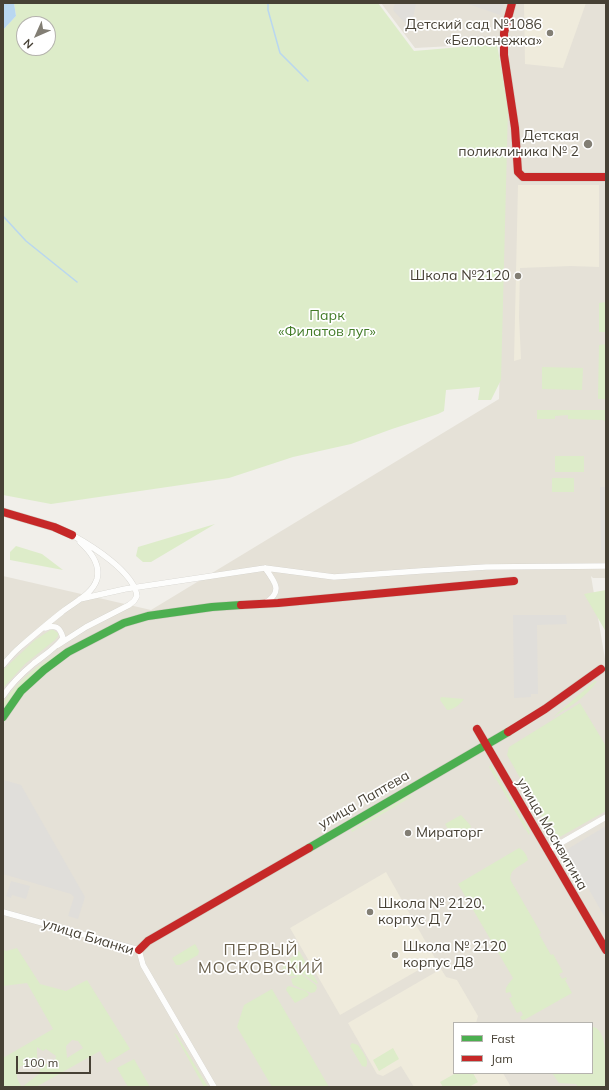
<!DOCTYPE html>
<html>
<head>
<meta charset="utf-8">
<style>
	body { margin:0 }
	#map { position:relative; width:609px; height:1090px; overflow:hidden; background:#f1efea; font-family:Mulish,sans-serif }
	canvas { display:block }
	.frame { position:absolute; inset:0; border:4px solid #474135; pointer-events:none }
	.legend { position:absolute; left:453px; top:1022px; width:140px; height:52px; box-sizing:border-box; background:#fff; border:1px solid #b5b3ae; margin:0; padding:5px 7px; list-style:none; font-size:12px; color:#474135 }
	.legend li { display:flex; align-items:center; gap:8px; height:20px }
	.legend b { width:20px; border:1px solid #b5b3ae }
	.north { position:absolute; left:16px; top:16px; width:40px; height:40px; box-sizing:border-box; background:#fff; border:1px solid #b5b3ae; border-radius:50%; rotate:225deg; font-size:11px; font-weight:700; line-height:16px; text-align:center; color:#474135 }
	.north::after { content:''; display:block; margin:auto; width:14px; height:18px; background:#827e74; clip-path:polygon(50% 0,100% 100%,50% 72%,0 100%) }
	.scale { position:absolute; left:16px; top:1056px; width:75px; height:18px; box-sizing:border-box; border:2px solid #474135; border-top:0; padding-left:5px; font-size:12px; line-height:14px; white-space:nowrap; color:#474135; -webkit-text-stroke:3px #fff; paint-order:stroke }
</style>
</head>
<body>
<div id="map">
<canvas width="609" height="1090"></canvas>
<div class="frame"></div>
<ul class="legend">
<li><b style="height:5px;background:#4caf50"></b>Fast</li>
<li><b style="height:5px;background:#c62828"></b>Jam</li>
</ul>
<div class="north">N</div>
<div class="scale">100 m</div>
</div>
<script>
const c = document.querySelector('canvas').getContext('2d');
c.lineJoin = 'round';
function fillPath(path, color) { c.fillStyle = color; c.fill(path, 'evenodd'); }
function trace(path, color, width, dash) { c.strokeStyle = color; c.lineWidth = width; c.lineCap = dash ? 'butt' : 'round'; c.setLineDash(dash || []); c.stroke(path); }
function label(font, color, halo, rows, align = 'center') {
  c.font = font + ' Mulish,sans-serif'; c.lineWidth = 3.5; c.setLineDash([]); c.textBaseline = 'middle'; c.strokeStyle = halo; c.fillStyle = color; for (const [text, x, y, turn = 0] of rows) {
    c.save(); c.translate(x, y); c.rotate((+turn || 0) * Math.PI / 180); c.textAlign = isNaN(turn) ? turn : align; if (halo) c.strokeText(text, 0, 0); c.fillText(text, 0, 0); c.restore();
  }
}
fillPath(new Path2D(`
	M381,3H606V578H593L591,576L606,665V1087H3V576L151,610L499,399L509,43L415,48ZM454,1023H592V1073H454Z`), '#e5e1d7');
fillPath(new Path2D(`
	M524,3H586L563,68L525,64Z
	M518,185H599V267L571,266L520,268L519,317L521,359L514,361Z
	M386,872L436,960L340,1015L290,928Z
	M441,969L446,977L457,980L478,1016L476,1023H454V1073H503L511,1087H414L401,1066L383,1076L377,1074L348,1023Z`), '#efebdc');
fillPath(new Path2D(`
	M14,3H378L414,51L497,44L508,108L501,380L491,400H478L480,387L446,390L444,411L438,414L392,429L351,444L293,457L229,478L51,504L3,495V30L16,16ZM24,24H48V48H24Z
	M606,302V310H605L606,332H599V303Z
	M606,344V399H598L599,345Z
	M542,367L583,368L582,390L542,389Z
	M537,410H606V422L603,420L568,419V415L555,416V419H537Z
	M555,456H584V472H555Z
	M552,478H574V492H552Z
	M215,524L151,562H143L136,556L138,547Z
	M16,546L42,554L63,570L10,560V552Z
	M606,590V632L584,594Z
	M52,629L58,633V636L55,640L25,664L3,688L4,669L35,640Z
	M65,649L66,650L3,712V703L10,693L24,678L37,667Z
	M595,681H597C587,697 568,708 553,717Z
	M441,697L464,699C460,704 454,710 447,710L440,700Z
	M580,703L606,746V811L558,838L553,836L507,755L509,747Z
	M491,765L530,832L529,835L489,767Z
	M409,795L412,796L411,797L352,832L351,830Z
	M461,815L471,826L470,829L453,838L445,824Z
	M519,848C524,850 527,856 528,860C520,867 508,869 511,881L541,933L539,934L551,955L553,954L563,972L559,974L562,979L566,977L567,979L565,980L572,993L524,1020H522L520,1017L523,1015L521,1011L517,1013L509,998L512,997L510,992L506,993C504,987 510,983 513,978L458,884Z
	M195,944L199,951L198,955L180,965H176L172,958Z
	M17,948L40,984L66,991L87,980L130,1049L107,1063L100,1051L36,1087H3V1058L53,1029L27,983L3,986V949L6,951ZM72,1040L78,1041L83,1048L67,1058L66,1046ZM37,1047L43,1051L46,1049L56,1056L54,1064H44L37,1058ZM35,1065L40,1068L39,1074L22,1087C16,1078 15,1075 21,1066Z
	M299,951L318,983L317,984L303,974L302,975L316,985L317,988L315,992L311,993L293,985L291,979L298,976H290L282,970L284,964Z
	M289,986L306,991L309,994L308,996L295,1003L286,990L287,987Z
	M272,989L329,1087H272L237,1027L244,1005Z
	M594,1027C609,1032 606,1073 606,1087H578L576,1084L559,1083L552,1073H592V1028Z
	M174,1033L177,1035L208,1087H204Z
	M352,1043L358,1045C362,1051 370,1060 366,1067L362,1066L350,1046Z
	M393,1048L399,1059L379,1071L373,1060Z
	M134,1059L150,1087H128L117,1068Z
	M456,1073H473L478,1082L469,1087H443L440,1082Z`), '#ddecc9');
fillPath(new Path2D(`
	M395,3H416L411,29L393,10Z
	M465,3H504L500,15Z
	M600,487H606V550H601Z
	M513,615H566L567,624L537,625L538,694H531V697L514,698Z
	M4,780L21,785L85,897L78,919L68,916L74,897L71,894L3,874V784Z
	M606,826V919L566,850Z
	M11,881L30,886L26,899L12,895L11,898L6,896Z`), '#e0deda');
fillPath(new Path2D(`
	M3,3H14L16,16L3,30Z`), '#b9d7f0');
trace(new Path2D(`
	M268,3V10L280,53L308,81
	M3,216L26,241L77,282`), '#b9d7f0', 1.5);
const street = new Path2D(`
	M80,599L125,589L265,568L334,577L420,571L486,567L606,566
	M265,603C283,592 276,583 265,568
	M58,645L86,627L129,605L134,601L137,596C134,572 92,546 72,535
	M3,665C8,659 14,652 20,647C34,635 48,623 62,612C74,602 92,595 97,579C101,564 90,551 80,542
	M3,696C11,684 21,674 33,664C43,656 55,649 63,638C60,626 55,625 45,628
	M547,851L606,817
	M3,912L139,950L143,965L214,1087`);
const fast = new Path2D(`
	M3,717L21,691L44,670L68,652L124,623L148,616L212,607L241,605
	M309,848L508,732`);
const jam = new Path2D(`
	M512,3L504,33V55L515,128L518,172L523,177H606
	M3,512L54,527L72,535
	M241,605L278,603L514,581
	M477,729L606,950
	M508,732L545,709L601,669
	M139,950L148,941L309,848`);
trace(street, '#cfcdc7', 6);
trace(fast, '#d0ccc1', 9);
trace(jam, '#d0ccc1', 9);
trace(street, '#fdfdfc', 5.5);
trace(fast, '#4caf50', 8);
trace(jam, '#c62828', 8);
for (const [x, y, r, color] of [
	[550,33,4,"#827e74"],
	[588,144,5,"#827e74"],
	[518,276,4,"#827e74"],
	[408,833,4,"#827e74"],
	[370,912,4,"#827e74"],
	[395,955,4,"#827e74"]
]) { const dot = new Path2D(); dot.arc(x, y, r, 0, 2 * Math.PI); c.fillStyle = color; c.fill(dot); trace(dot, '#fff', 1.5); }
label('14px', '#474135', '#fff', [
	["Детский сад №1086",542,25],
	["«Белоснежка»",542,41],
	["Детская",579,136],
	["поликлиника № 2",579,152],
	["Школа №2120",510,276],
	["Мираторг",416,833,"left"],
	["Школа № 2120,",378,904,"left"],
	["корпус Д 7",378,920,"left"],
	["Школа № 2120",403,947,"left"],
	["корпус Д8",403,963,"left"]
], 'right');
label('14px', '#427b27', '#fff', [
	["Парк",327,316],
	["«Филатов луг»",327,332]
]);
label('14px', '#474135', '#fff', [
	["улица Лаптева",364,800,-30],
	["улица Москвитина",552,834,60],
	["улица Бианки",88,937,17]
]);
c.letterSpacing = '1px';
label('16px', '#6a604c', '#fff', [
	["ПЕРВЫЙ",261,950],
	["МОСКОВСКИЙ",261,968]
]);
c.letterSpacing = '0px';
</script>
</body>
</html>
